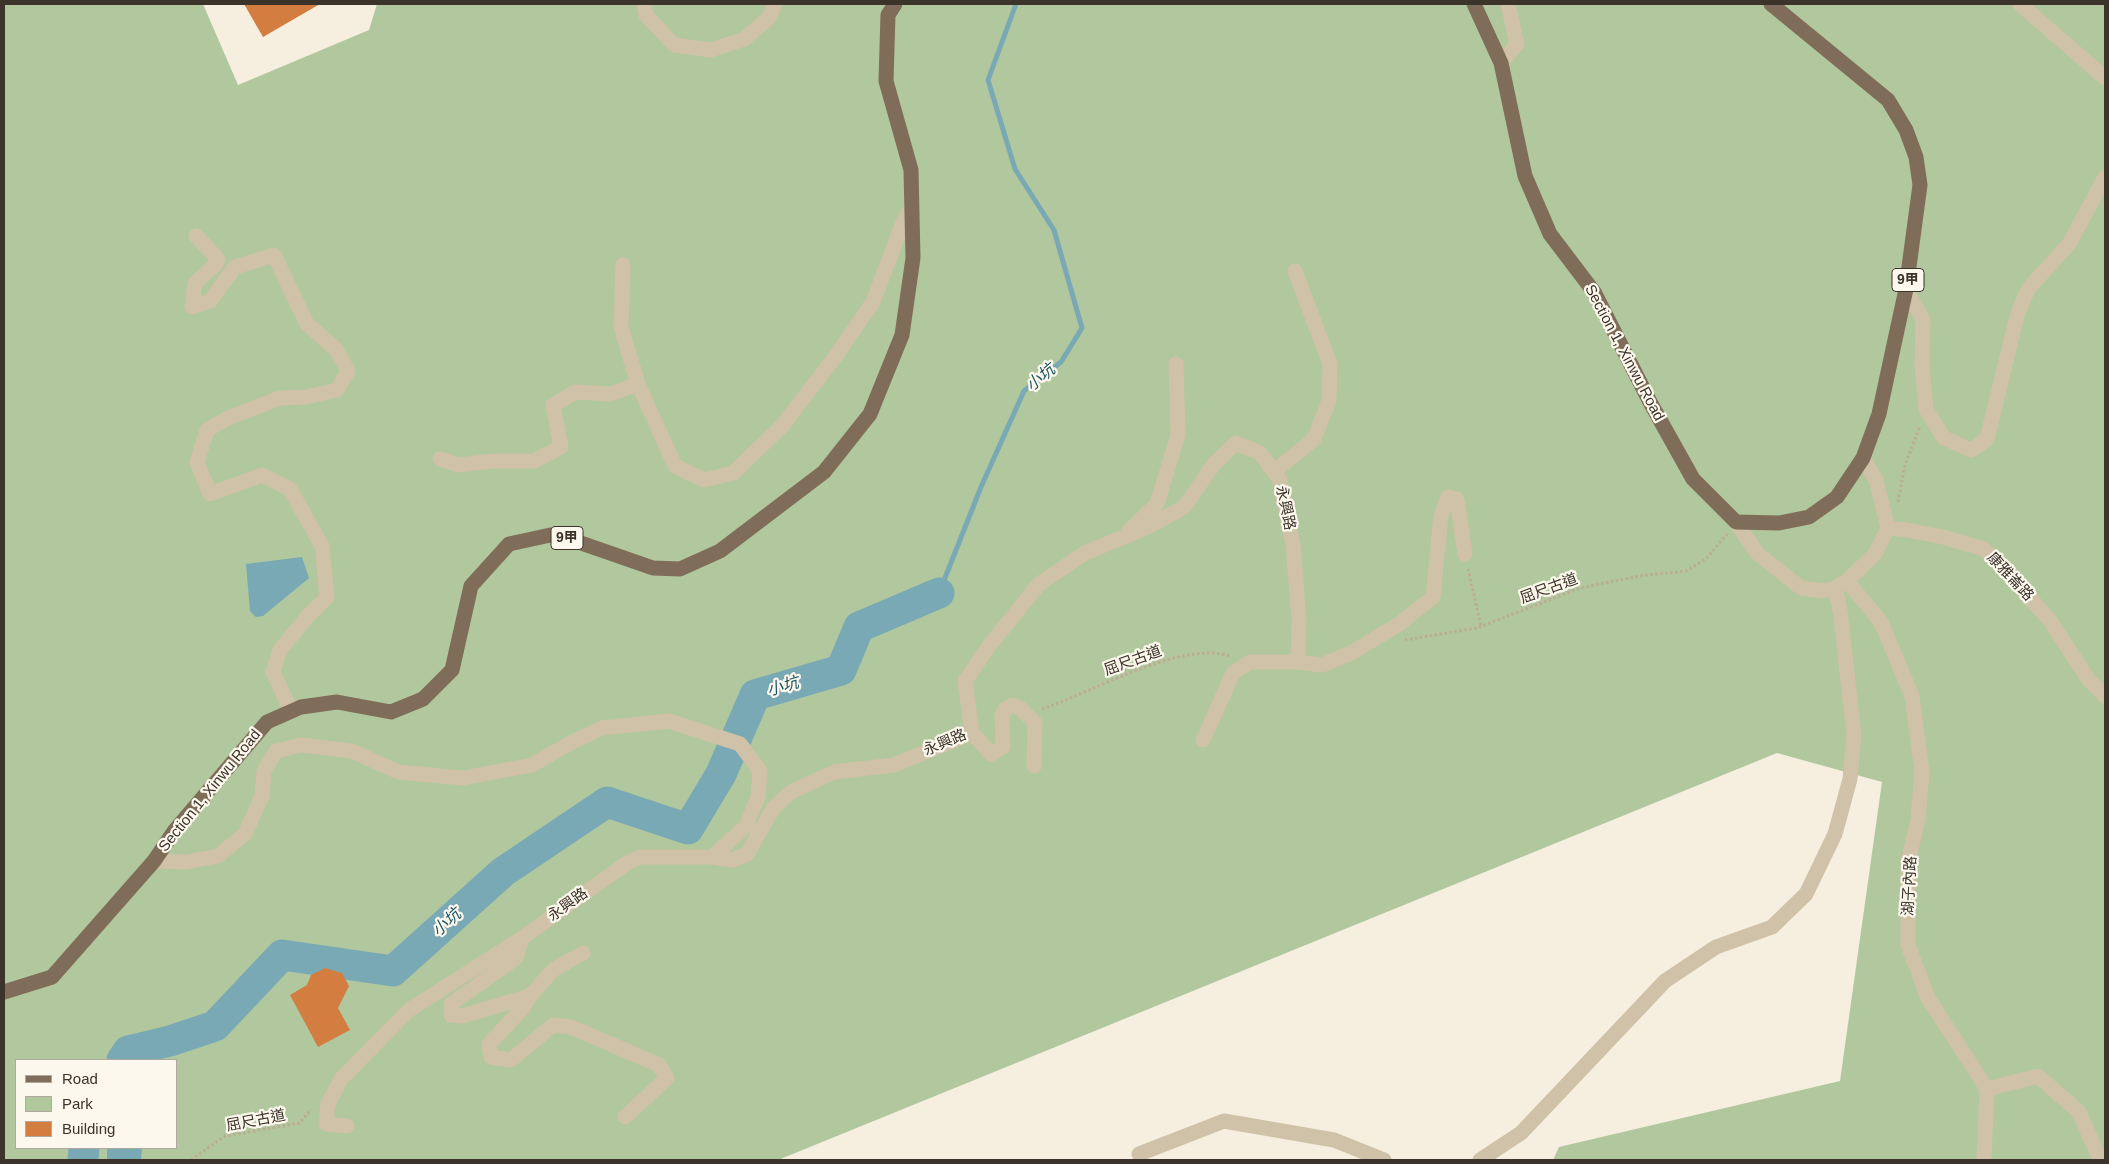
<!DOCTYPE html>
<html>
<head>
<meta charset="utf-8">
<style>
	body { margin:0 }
	#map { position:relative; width:2109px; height:1164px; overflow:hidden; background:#f6efdf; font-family:Arial,sans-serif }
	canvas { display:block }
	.frame { position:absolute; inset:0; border:5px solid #3c332a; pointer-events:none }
	.legend { position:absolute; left:15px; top:1059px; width:162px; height:90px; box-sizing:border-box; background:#fcf8ed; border:1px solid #afa99f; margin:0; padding:6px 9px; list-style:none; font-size:15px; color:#3c332a }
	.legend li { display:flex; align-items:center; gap:10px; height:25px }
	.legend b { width:25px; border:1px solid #afa99f }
</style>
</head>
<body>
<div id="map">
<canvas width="2109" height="1164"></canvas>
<div class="frame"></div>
<ul class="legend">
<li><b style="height:6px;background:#806d59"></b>Road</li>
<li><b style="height:14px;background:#b1c79d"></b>Park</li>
<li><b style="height:14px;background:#d37e40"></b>Building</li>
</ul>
</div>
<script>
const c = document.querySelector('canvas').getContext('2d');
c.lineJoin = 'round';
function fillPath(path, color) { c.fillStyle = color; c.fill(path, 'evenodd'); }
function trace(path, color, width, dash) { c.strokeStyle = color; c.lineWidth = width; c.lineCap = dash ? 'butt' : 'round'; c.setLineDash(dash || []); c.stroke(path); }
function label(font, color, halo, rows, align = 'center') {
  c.font = font + ' Arial,"Noto Sans TC",sans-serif'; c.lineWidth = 4.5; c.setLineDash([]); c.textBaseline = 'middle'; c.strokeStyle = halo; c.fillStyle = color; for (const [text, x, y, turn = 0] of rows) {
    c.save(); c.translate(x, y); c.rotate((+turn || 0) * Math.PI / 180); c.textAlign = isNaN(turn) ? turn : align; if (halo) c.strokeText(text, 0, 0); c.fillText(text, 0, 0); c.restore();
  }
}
fillPath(new Path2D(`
	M4,4H203L238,85L369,30L377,4H2105V1160H1553L1559,1147L1840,1081L1882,782L1777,753L778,1160H4ZM16,1060H176V1148H16Z`), '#b1c79d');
fillPath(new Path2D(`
	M302,557L309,578L263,616L256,617L250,611L246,564Z
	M107,1148H142L141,1160H107Z`), '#7aa9b6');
trace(new Path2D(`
	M939,593L981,487L1024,391L1061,362L1082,328L1054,230L1015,169L988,80L1016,4`), '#7aa9b6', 5);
trace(new Path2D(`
	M122,1060L128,1051L170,1041L215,1026L282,955L393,971L503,872L607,802L688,829L721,774L755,695L841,670L859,627L939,593
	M83,1160L84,1148`), '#7aa9b6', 31);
fillPath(new Path2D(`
	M244,4H320L263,37Z
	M325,968L342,973L349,986L338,1008L350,1030L318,1047L290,995L307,985L311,975Z`), '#d37e40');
trace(new Path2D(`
	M1898,502L1905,465L1920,426
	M1468,569L1481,626
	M1405,640L1477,628L1580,588L1639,576L1686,571L1706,559L1727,534
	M1042,709C1091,693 1181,640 1230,656
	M191,1160L225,1136L300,1123L311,1109`), '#bcac93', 3, [2.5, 2.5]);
trace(new Path2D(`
	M644,4L646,15L674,45L711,50L744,39L769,18L775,4
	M2020,4L2105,78
	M1501,63L1517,44L1508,4
	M196,236L218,259L216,264L195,283L192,307L210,301L235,267L274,255L307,324L336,349L348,371L337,390L306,397L280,398L228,418L207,430L197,462L210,494L262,475L290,489L322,546L327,597L307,617L280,650L273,672L291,711
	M623,265L621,327L638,384L675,466L704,480L733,473L782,426L835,357L873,302L903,222L912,207
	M1906,289L1923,320L1922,366L1926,409L1944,438L1971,450L1987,439L2017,316L2028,289L2069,244L2105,177
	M1863,458L1876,480L1888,528L1907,530L1943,537L1984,549L2010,575L2051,622L2088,679L2105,696
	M440,459L459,465L493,461H534L561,447L553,405L575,392L610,394L638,384
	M1275,471L1314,439L1329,401L1330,364L1295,271
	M1736,522L1757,553L1801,588L1823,591L1835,588L1847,581L1875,554L1888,528
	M1128,532L1157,504L1178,435L1176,364
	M1847,581L1881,622L1912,696L1922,772L1918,819L1908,863V945L1928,998L1987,1089L1984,1160
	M972,733L965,681L989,646L1039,584L1085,553L1150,526L1184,507L1214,464L1236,443L1260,453L1280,480L1293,545L1299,620L1298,662
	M972,733L991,754L1003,747L1002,716L1005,709L1013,705L1021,709L1035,723L1034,766
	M1203,740L1233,673L1250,662H1298L1322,665L1353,652L1399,624L1433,597L1441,515L1448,497L1457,499L1465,554
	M154,861L186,862L218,856L245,834L262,796L264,771L276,751L301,745L352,751L398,772L463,778L532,765L572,742L602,728L669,721L740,744L760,771L758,797L746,826L712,857
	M522,938L516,958L451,1004V1015L462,1016L530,996L523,1008L489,1044L491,1057L511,1060L553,1025L571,1027L659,1065L667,1078L625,1117
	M530,996L553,970L583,953
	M1987,1089L2038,1076L2079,1112L2100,1160
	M347,1126L326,1124L328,1104L341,1079L409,1010L522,938L627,863L640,857H712L732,860L747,854L774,807L791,792L834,772L894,765L972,733
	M1139,1154L1224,1121L1334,1140L1384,1160
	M1480,1160L1521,1133L1665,981L1716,947L1772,927L1806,894L1835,834L1850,779L1854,735L1840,610L1835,588`), '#d0c2a9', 15);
trace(new Path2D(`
	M1474,4L1501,63L1525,176L1550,234L1594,292L1650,402L1693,479L1736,522L1779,523L1809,517L1837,497L1863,458L1879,414L1906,289L1920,185L1916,157L1906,130L1888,100L1771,4
	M4,992L52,977L154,861L175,830L267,722L301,707L337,702L391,712L423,699L452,670L471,586L509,544L555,534L653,568L680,569L720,551L824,472L870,414L902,335L913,258L911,170L886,81L888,15L895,4`), '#806d59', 15);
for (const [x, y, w] of [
	[1908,280,32],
	[567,538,32]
]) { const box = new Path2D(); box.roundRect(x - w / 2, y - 11.5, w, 23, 4); c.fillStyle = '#fcf8ed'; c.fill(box); trace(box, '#3c332a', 1); }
label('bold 14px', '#3c332a', null, [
	["9甲",1908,280],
	["9甲",567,538]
]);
label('15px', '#3c332a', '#fcf8ed', [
	["Section 1, Xinwu Road",1624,353,62],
	["永興路",1285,508,78],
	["康雅崙路",2010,577,47],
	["屈尺古道",1549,589,-20],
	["屈尺古道",1133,661,-20],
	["永興路",945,743,-23],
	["Section 1, Xinwu Road",210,791,-51],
	["湖子內路",1910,886,-87],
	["永興路",568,905,-36],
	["屈尺古道",256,1121,-11]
]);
label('italic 16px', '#195163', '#fcf8ed', [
	["小坑",1041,378,-40],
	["小坑",783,687,-16],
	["小坑",447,923,-42]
]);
</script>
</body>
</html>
